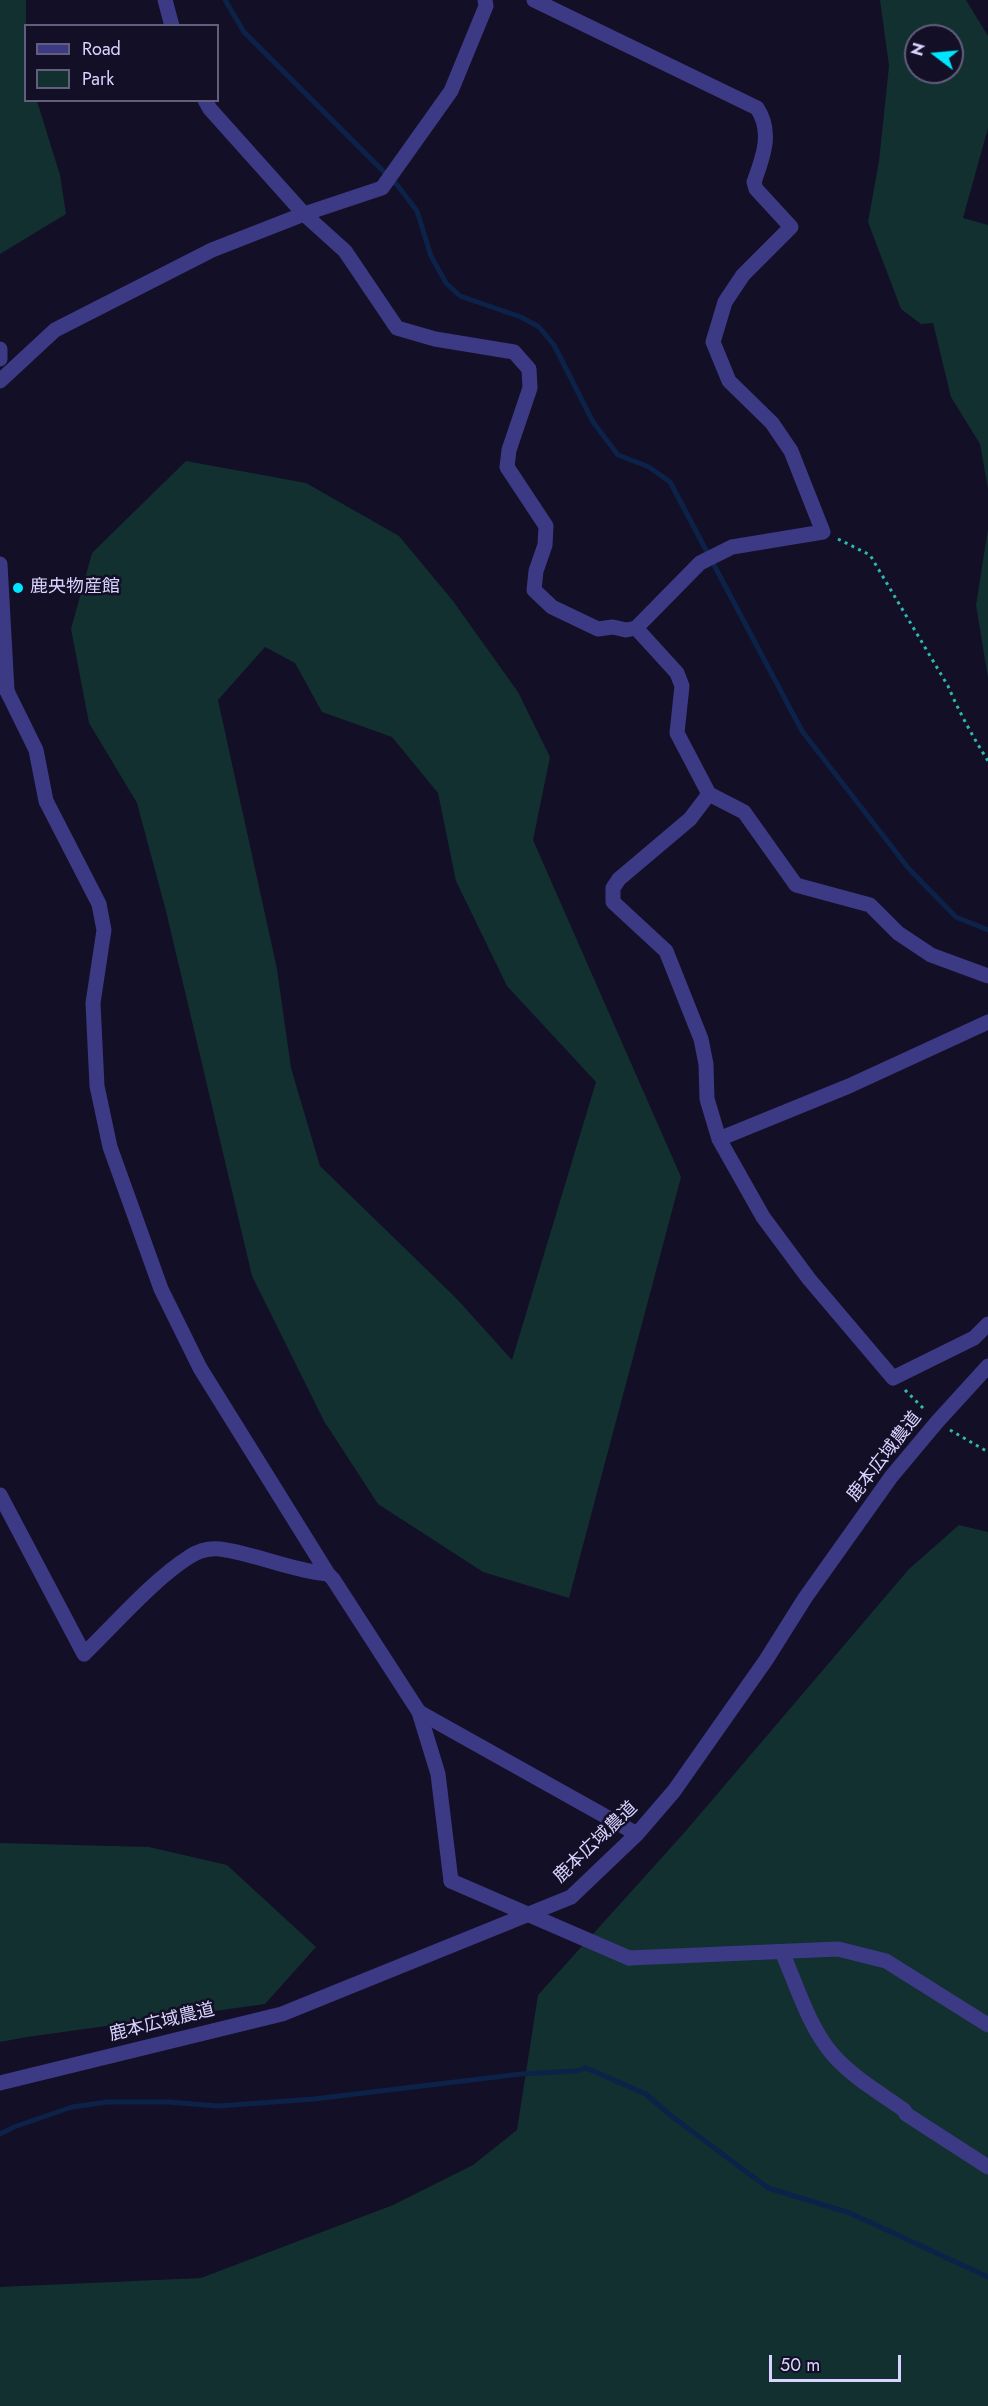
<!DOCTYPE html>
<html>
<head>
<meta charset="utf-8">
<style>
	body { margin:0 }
	#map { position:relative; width:988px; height:2406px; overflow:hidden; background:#130f26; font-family:Jost,sans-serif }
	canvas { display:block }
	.legend { position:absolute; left:24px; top:24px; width:195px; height:78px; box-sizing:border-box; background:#130f26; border:2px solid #625e7d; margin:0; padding:8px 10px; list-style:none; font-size:18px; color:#d9d4ff }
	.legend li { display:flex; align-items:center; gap:12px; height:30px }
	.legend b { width:30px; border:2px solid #625e7d }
	.north { position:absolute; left:904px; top:24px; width:60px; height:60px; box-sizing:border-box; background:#130f26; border:2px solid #625e7d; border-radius:50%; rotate:286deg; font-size:16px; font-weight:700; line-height:24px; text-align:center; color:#d9d4ff }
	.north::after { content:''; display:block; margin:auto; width:21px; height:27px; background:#00e5ff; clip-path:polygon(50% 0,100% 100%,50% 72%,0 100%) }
	.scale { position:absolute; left:769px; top:2355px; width:132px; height:27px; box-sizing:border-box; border:3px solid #d9d4ff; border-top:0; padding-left:8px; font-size:18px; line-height:21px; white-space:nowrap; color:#d9d4ff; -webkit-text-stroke:4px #130f26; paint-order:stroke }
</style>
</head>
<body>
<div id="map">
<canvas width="988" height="2406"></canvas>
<ul class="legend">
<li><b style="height:8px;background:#3d3a85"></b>Road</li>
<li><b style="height:16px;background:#12302f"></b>Park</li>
</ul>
<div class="north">N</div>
<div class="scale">50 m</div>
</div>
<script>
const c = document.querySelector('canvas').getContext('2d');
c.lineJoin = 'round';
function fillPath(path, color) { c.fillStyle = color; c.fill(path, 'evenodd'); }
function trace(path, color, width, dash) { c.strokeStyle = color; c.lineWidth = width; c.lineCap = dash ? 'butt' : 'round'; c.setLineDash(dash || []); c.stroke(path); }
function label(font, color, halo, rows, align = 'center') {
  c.font = font + ' Jost,"Noto Sans JP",sans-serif'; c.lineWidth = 5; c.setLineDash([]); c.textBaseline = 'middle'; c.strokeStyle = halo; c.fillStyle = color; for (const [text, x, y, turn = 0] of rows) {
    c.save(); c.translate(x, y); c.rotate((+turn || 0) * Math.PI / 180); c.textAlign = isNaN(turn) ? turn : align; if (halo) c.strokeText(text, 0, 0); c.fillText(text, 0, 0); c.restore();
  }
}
fillPath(new Path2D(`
	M0,0H26V100L37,101L60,175L66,214L0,254Z
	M880,0H966L988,36V128L963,218L988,225V489L980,444L951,397L933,323L921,324L901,309L868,222L879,161L889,66ZM916,36H952V72H916Z
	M186,461L306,483L399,536L453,601L518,692L550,757L533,840L681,1177L569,1598L483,1572L378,1504L324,1421L252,1276L166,911L137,803L89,723L71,629L92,553ZM265,647L295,663L322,712L392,737L438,793L456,881L507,986L596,1082L512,1360L456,1298L320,1166L291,1068L277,969L218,700Z
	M988,529V678L976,605Z
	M959,1525L988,1532V2406H0V2287L201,2278L393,2205L473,2165L517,2130L538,1995L684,1833L909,1569Z
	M0,1843L149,1847L227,1865L316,1947L265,2004L27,2037L0,2042Z`), '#12302f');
trace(new Path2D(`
	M225,0L244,32L398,186L417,211L431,256L446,283L460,296L521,317L539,327L554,345L593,422L618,455L649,467L670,482L802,731L909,869L956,917L988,930
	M0,2134L14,2127L72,2107L107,2102H169L218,2106L314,2099L521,2074L577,2071L586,2068L646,2094L670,2115L768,2188L850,2213L988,2277`), '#0c2248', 5);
trace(new Path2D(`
	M838,539L870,555L948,686C959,712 973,737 988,761
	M905,1390L926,1411
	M950,1430L988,1452`), '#2fb8b0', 3, [3, 4.5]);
trace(new Path2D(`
	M485,0L486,6L451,91L382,188L304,214L345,251L397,328L435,339L514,352L529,369L530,388L509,450L507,467L546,526L545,545L536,571L534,590L552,607L598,629L613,627L626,630L636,628
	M534,0L757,108C773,132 763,157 754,182L756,189L791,227L743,275L725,302L713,342L729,381L772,423L791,451L823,532L732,547L700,563L636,628L677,673L682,686L677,733L709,794L744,812L796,885L870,905L898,933L931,955L988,976
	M0,349V359
	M7,691L36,750L46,801L99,904L104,930L93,1003L97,1086L110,1147L161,1289L200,1368L328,1574L333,1579L419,1712L438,1774L451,1881
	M709,794L690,819L619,879L613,888V902L666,951L701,1039L706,1064L707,1099L719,1139L763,1217L809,1279L893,1378L974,1338L988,1324
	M719,1139L849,1086L988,1022
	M0,1495L84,1654C115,1624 154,1579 189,1557C198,1551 209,1548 220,1549C257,1554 289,1570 328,1574
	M782,1952C797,1986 809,2028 834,2056C854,2078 880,2093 904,2110L906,2114L988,2167
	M629,1958L838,1949L886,1961L988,2025`), '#3d3a85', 15);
trace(new Path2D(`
	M165,0L172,26
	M0,381L55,330L212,250L304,214L210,109L205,100
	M0,564L7,691
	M419,1712L637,1834
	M0,2083L282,2014L571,1897L637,1834L674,1791L766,1660L805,1598L891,1477L937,1422L988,1366`), '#3d3a85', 15);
trace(new Path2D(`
	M451,1881L629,1958`), '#3d3a85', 15);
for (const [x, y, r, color] of [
	[18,588,6,"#00e5ff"]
]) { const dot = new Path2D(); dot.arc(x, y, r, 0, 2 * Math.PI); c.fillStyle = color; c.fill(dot); trace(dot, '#130f26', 2); }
label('18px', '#d9d4ff', '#130f26', [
	["鹿央物産館",30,588]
], 'left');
label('18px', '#d9d4ff', '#130f26', [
	["鹿本広域農道",885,1457,-52],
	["鹿本広域農道",596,1843,-44],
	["鹿本広域農道",162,2023,-14]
]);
</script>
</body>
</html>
